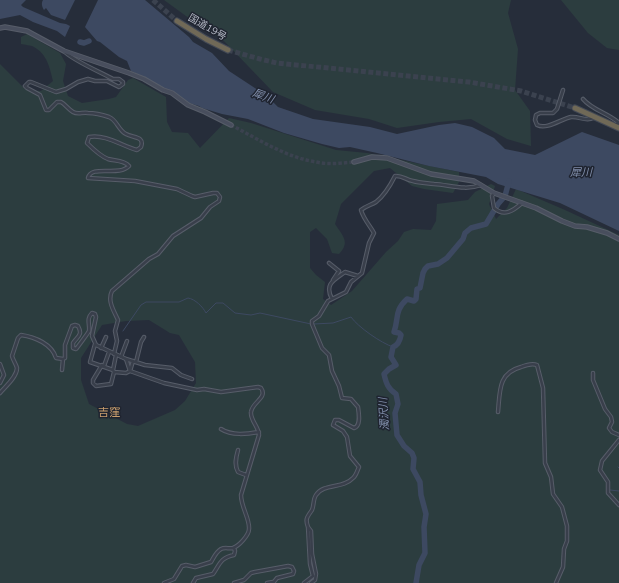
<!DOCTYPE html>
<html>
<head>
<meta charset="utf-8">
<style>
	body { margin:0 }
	canvas { display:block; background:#262d3a }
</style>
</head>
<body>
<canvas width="619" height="583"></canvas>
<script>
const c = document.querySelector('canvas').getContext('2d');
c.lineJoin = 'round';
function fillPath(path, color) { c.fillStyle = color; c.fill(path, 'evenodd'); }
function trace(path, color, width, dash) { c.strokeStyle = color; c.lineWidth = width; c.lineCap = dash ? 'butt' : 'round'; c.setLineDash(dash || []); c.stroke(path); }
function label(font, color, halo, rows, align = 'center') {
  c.font = font + ' "Nunito Sans","Noto Sans JP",sans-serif'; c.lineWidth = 3; c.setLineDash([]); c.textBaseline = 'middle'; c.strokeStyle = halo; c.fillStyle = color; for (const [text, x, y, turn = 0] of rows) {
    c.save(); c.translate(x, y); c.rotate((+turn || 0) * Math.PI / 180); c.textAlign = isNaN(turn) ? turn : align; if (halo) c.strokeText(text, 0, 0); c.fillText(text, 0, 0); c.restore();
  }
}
fillPath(new Path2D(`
	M164,0H511L508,13L518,49L515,90L530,111L531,146L507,139L471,119L439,122L397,128L369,119L315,110L273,92L224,41L197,24Z
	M561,0H619V50L607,48L588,33Z
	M27,34L60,53L66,64L63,81L68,96L82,103L109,99L116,97L128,80L133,78L166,97L167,122L172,132L188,133L200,148L229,118L251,123L336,150L367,153L459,172V182L453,193L424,189L412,186L390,168L374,171L341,204L335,224C342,235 351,242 339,254L332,253L327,239L316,228L310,232V268L316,275L325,282L323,299L331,305L352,291L386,252L398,241L404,232L413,229L431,230L436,221L437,204L468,200L475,192L491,184L495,186L489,204L496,219L507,208L516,189L565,210L619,235V583H0V64L26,90L41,91L53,81C50,68 47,54 34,47C31,45 25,45 21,44V37ZM149,320L170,333L179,335L195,362L196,383L185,401L175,410L138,426L127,424L89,404L81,380V358L102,325L126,321Z`), '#2c3d3f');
fillPath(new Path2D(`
	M0,0H26L21,5L23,7L60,23L66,24L70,26L65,37L57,31L33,22L20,15L0,19Z
	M43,0H75L65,20L51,15L46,8L44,10C42,7 41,3 43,0Z
	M98,0H145L189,37L193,42L212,53L229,71L267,96L278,107L313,119L370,127L397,134L439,125L455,123L472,127L494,138L505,149L535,155L582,132L619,145V231L560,203L498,184L486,177L429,166L377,153L350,147L339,148L322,144L284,133L248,119L222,114L202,108L199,106L189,103L174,92L163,88L144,77L131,71L127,61L119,57L100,42L97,41L85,27Z`), '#3d4961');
trace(new Path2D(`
	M314,324L333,323L351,317C358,327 381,343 393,347
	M123,331L141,305L146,302H179L188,298C195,299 203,307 206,313L216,303H223L235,313L251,315L260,313L311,324
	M618,467L619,468
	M610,490L619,491`), '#3d4961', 1);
trace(new Path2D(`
	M80,42L84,43L89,41
	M416,583L419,565L425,553L424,527L426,514L421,495L420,482L413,469L414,458L412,453L404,446L397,435L395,413L398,404L396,394C388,389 386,383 384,374L389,369L396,365L391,357L393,347C398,345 400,341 401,335L399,333L394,332C399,318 394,311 407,299L414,301L416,299L417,289L420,288L423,273L425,269L428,266L438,264L447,258L463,239L465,233L471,228L486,224L498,204L505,196L509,181`), '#3d4961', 5.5);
trace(new Path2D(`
	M231,125C258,139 285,157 316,162C329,165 342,163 354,162`), '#3b424f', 3.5, [3.5, 2]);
trace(new Path2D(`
	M153,0L177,21
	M228,50L260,59L277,63L469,82L521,91L575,108`), '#3b424f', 5, [5, 2.5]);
const street = new Path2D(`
	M64,51C70,59 102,73 113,79H119L123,82V84L119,87L107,81H95L88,79L78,82L66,89L56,92L31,82H29L25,86L27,88L40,95L46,110H49L57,102H61C65,104 68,109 73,112C78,115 82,112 88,113C94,113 103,115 109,117C117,120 118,130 126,134C133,138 145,136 141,147L137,150C122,146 106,134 89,137L87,143C93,149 100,156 108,159C114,161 124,160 129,166C119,177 91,164 88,178L135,181L177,189L192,196L195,197L213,193H217L220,197L219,201L210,207L201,218L173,236L158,254L149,259L112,291C107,301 114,311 118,320L115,331L117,341L114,354
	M563,90L557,109L553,113H540L536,115L535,120L537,125C547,130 561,119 571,117C579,116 586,122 593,118
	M583,99C592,110 608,113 619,123L614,125
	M494,193L492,196L494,208C504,217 513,211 522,203
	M329,263L339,271L333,280
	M332,299C324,284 334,280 345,272L358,276
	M95,344L90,362L113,370
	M101,348L106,337
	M116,355L113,370L114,372L126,373L130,371L164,383L197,390L204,389L221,392L258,387L261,388C268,398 252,402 251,412C250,420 259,427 259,435L241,495C241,507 250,519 249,529C249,535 239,546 233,548C229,549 225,547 221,549C216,552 214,557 211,562L195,567L186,565L182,566L174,579L164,583
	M121,357L127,341
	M126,359L145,365L172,368L181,375L192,379
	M136,362L141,342L144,337
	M0,364L4,375L0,383
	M102,365L93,380V383L96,386L111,384L114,372
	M104,366L109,352
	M62,370L63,359
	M130,371L133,361
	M593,373V380L605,409L611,417L612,422L609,428L612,432L619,435
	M0,393C5,387 17,377 17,368C16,364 13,360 12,356L18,338L21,335C35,337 52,344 56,358L63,359L65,358V345L72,326L75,325L78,326C83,335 78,336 73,343V348L76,349C77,348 88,333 89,331C90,324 86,319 92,313L95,314L96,317L92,336L96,345L126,359L130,371
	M498,412C500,391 498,373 521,367C526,365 532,363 537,365L543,388L545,463L551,477L553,494L562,507L567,526V541L564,549L563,567L556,583
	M221,429C232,436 247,434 259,432
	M619,440L602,461L600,470L608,482V493L619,505
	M238,450C236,457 234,465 238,472L246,475
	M308,527L311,531L312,554L316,574L315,580L311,583
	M193,583L196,578L213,574C220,564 220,558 234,555L235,551L234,548
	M234,583L244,580L251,573L255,572L288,566L292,567L294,571L293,574L277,578L273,583
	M267,583L273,582
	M304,583L313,576L310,564L308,527C305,519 307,517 312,510C314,506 313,499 316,495C324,483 343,489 353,478C356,476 357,471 359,467L350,456L347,437L343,431L333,425L335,420H339L354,428C361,426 359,414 358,407L351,399L342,398L339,386L332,371L329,355L322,348L312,324V321L319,316L328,301L346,292L351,282L362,273L369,243L374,233C370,226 363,218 361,210C366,206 371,205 376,202C385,195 390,186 395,176C402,175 406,180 413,181C420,183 427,183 434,184C450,185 465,191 481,185`);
const secondary = new Path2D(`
	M0,28L5,27L27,31L64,51L129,73L144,79L163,90L172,93L188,105L205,112L231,125
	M354,162L372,157L387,158L431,174L474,181L494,193L536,208L562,221L575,226L587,227L607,233L619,239`);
const highway = new Path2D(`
	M177,21L206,39L228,50
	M575,108L619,128`);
trace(street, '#575d69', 4.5);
trace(secondary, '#575d69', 5.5);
trace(highway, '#444a56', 7);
trace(street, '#393f4b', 2.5);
trace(secondary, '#484e5d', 3.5);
trace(highway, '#706957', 5);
label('10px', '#b5bac6', '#1f2430', [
	["国道19号",207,28,30]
]);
label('italic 11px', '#808eaa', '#1f2430', [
	["犀川",263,97,20],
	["犀川",581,173],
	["濁沢川",385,414,-94]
]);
label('11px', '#c99e6d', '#1f2430', [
	["吉窪",109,413]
]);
</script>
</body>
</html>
